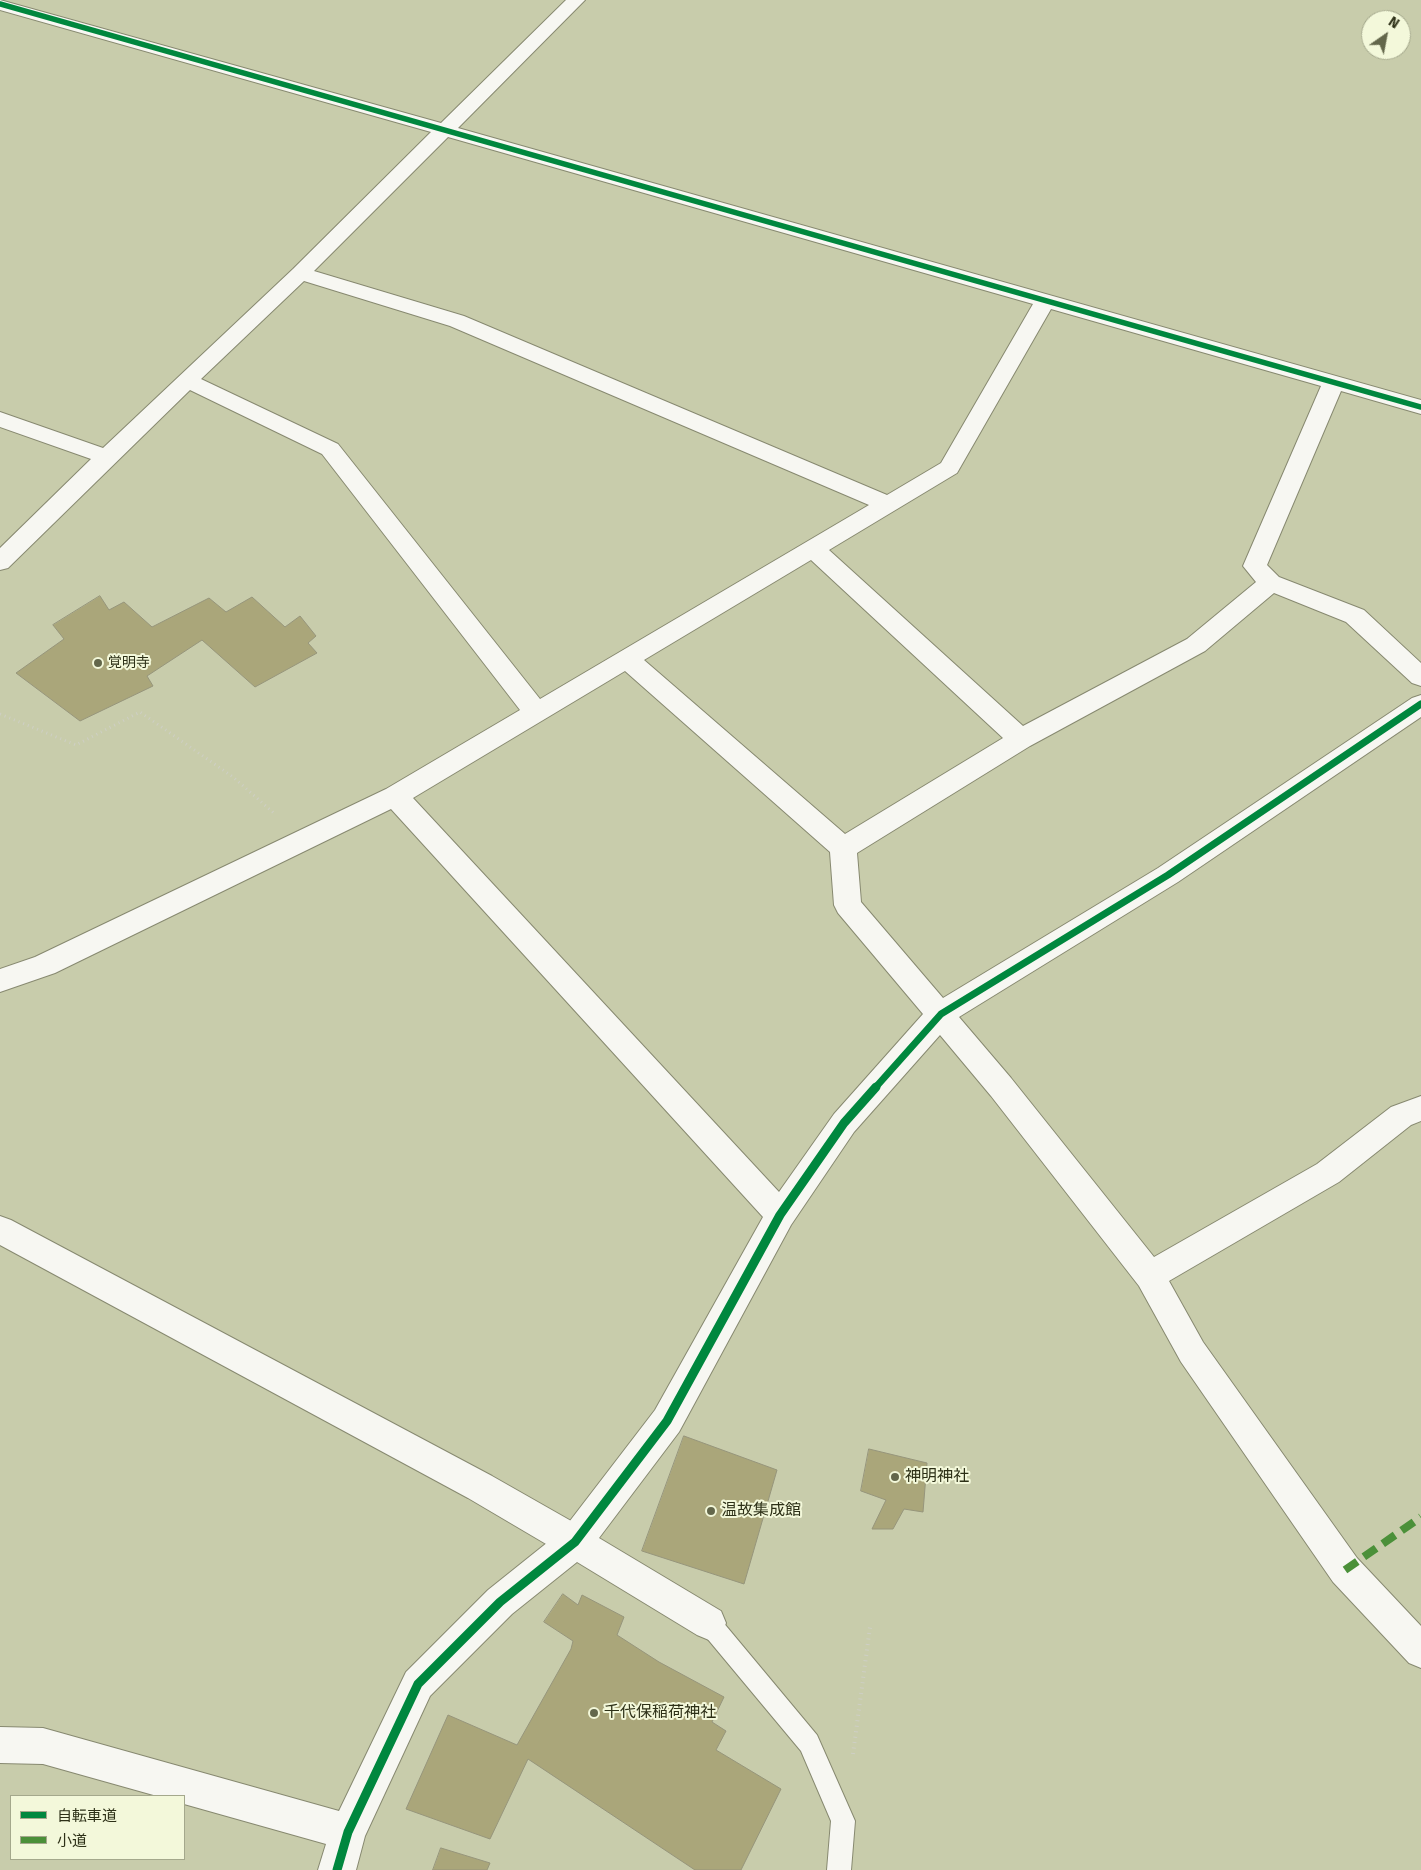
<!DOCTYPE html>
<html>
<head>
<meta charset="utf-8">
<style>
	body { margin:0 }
	#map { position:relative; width:1421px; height:1870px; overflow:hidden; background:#c8ccab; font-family:"Fira Sans","Noto Sans JP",sans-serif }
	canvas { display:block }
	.legend { position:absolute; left:10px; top:1795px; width:175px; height:65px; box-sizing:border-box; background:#f3f8da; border:1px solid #a4a88c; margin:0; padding:6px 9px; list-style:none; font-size:15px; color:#2d3017 }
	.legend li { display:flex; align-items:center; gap:10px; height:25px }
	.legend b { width:25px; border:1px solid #a4a88c }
	.north { position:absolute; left:1361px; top:10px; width:50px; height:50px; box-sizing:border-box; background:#f3f8da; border:1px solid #a4a88c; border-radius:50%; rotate:33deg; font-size:14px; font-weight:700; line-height:20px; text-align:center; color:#2d3017 }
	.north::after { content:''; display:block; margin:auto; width:18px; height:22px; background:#63674b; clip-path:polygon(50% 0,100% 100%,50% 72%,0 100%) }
</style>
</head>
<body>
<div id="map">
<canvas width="1421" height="1870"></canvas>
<ul class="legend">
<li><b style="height:6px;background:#00873e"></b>自転車道</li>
<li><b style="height:6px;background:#4b9039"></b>小道</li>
</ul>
<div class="north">N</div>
</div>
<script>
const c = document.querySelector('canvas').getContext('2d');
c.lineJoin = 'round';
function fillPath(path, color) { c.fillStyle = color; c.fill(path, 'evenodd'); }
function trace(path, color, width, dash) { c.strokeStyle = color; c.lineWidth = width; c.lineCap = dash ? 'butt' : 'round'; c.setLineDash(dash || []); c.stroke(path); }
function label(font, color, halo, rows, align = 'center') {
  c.font = font + ' "Fira Sans","Noto Sans JP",sans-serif'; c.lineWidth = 4; c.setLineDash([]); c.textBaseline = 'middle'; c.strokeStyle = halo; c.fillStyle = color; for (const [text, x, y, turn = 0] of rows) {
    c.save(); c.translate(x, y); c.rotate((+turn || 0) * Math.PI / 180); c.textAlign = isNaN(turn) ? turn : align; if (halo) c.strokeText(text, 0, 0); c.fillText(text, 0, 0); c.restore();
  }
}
const building = new Path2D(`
	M100,596L109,610L124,602L152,627L209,598L226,612L252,597L285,627L300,616L316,636L308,643L317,653L255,687L202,640L147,676L153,686L80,721L16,673L64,639L53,625Z
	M684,1436L777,1470L744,1584L642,1551Z
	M869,1449L927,1463L923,1512L904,1509L893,1529H872L886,1500L861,1491Z
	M563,1594L578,1605L582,1595L624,1617L617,1635L659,1662L724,1697L712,1722L726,1731L716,1750L781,1789L741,1870H695L528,1759L490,1839L406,1809L448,1715L517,1745L571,1649L573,1641L544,1622Z
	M441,1848L490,1863L487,1870H433Z`);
fillPath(building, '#aaa67a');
trace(building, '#96957b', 1);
const lane = new Path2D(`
	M709,1612L717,1615L817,1735L855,1821L851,1870H827L831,1821L801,1751L701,1631L698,1623L701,1615Z`);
const street = new Path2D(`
	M0,0L441,123L566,0H585L458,128L1421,400V414L1341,391L1267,565L1279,577L1364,610L1421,663V686L1412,683L1346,622L1274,593L1205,651L1030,746L857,853L861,902L943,998L1158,868L1412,698L1421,695V717L1178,882L959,1017L1011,1078L1154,1257L1317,1164L1391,1107L1421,1096V1121L1411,1125L1339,1182L1169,1281L1203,1342L1357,1558L1421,1626V1668L1409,1663L1333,1582L1181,1362L1139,1286L991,1096L940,1035L854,1132L791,1225L679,1432L599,1538L721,1611L726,1623L721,1635L709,1640L697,1635L577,1562L512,1614L430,1696L365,1836L356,1870H318L326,1844L184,1804V1796H157L43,1764L0,1763V1727L43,1728L339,1811L406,1672L488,1590L563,1530L655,1410L763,1217L391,809L55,973L0,992V969L35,957L386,789L520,710L322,454L190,390L8,568L0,570V548L91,459L0,427V412L103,448L293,269L431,132L0,10ZM448,137L1033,304L941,463L887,495L464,316L314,271ZM304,281L450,326L869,505L540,699L338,444L201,379ZM1051,309L1321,386L1243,566L1256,582L1187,639L1023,726L829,550L957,473ZM811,560L1003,738L845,834L644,660ZM625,671L830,852L834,905L838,913L923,1014L834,1114L779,1192L413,798Z`);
const secondary = new Path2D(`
	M0,1216L11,1220L492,1476L587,1530L592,1542L587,1554L575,1559L563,1554L468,1498L0,1245Z`);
trace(lane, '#878970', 2);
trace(street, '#878970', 2);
trace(secondary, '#878970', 2);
trace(new Path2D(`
	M0,714L76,745L140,712L233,777L276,815`), '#cecfc4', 3, [1, 4]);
trace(new Path2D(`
	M853,1754L870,1627`), '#cecfc4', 4, [1, 4.5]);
fillPath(lane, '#f7f7f2');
fillPath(street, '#f7f7f2');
fillPath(secondary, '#f7f7f2');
trace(new Path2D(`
	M1345,1570L1421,1517`), '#4b9039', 8, [15, 8]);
trace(new Path2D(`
	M0,4L1421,407`), '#00873e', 5.5);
trace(new Path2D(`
	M875,1088L941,1014L1168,875L1421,704`), '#00873e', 7);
trace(new Path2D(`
	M337,1870L348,1832L418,1684L500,1602L575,1542L667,1421L780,1215L844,1123L876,1087`), '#00873e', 9);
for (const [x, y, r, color] of [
	[98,663,5,"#63674b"],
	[895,1477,5,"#63674b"],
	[711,1511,5,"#63674b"],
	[594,1713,5,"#63674b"]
]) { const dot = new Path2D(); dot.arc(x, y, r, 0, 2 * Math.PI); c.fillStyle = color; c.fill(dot); trace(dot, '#f3f8da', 2); }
label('14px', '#2d3017', '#f3f8da', [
	["覚明寺",108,663]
], 'left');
label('16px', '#2d3017', '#f3f8da', [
	["神明神社",905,1477],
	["温故集成館",721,1511],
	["千代保稲荷神社",604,1713]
], 'left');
</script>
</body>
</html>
